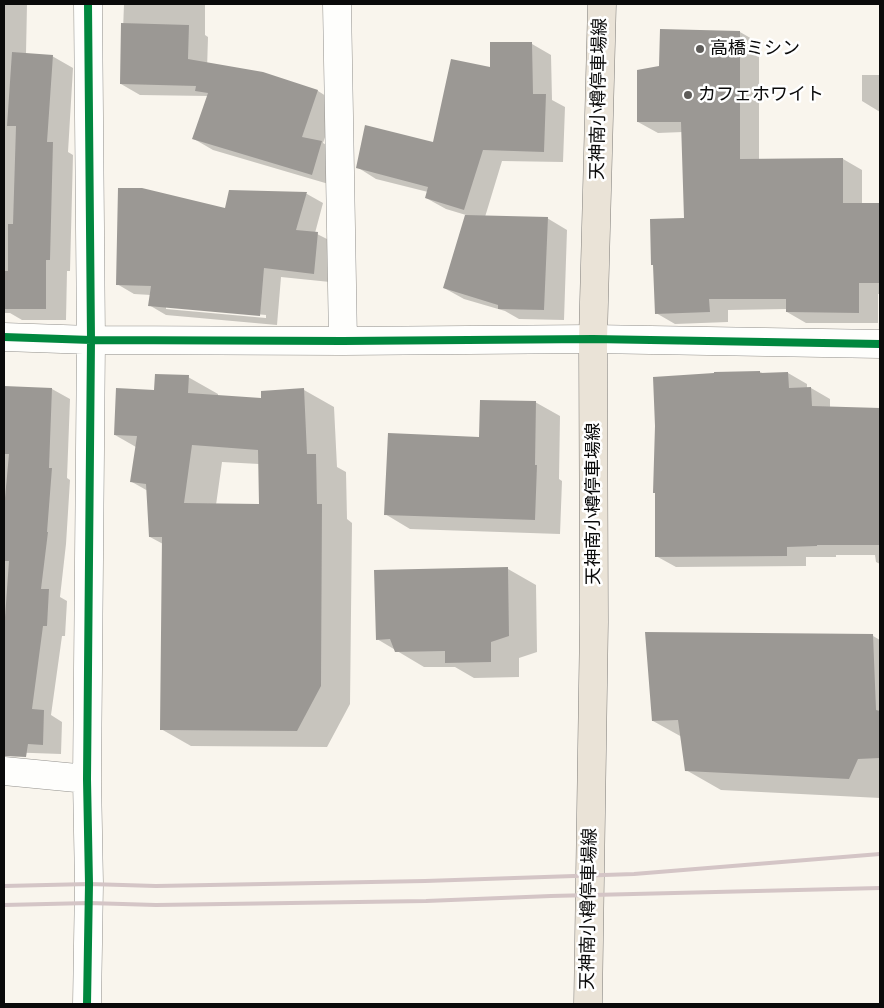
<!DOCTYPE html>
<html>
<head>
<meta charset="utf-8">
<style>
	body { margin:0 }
	#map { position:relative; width:884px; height:1008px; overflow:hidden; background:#f9f5ed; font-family:"Zilla Slab",serif }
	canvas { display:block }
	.frame { position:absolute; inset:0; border:5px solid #0a0a0a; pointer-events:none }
</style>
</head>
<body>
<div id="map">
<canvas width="884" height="1008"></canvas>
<div class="frame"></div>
</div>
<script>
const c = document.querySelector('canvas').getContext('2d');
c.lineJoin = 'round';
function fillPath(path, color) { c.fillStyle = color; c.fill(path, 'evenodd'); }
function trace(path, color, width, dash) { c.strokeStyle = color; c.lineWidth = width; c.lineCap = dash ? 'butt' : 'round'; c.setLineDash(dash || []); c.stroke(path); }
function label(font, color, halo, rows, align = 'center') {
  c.font = font + ' "Zilla Slab","Noto Sans JP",serif'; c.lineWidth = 5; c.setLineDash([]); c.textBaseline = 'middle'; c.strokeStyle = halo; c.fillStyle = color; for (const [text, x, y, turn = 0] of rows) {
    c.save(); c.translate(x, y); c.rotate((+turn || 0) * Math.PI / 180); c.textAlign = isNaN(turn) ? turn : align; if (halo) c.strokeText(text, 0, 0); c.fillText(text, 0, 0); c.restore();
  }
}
fillPath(new Path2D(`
	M4,4H27L26,54L52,56L73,68L68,152L73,155L70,271H67L66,320H22L10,313H4Z
	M124,4H205V35L208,37L207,70L262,73L318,91L337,103L323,143L341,153L332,185L213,150L194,139L208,96L140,95L121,84Z
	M740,32L759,43V160L843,159L862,170V204L880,205V294H878V323H806L787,312V309L728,310V322L675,324L656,313L685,219L683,132L658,133L638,122L660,67Z
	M532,44L551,55L552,100L565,107L563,162L502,161L485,217L547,218L567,230L564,320L519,319L505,311L464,299L444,288L466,215L446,209L426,198L428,192L376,179L357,167L434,144L491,68Z
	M880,49V112L862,101V75H879Z
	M230,192L307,194L323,203L315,233L335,243L330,282L281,277L277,325L166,315L149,305L151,295L134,294L117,284L226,210ZM166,306L266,315V318L166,309Z
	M760,372L765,374L788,373L807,384V388H811L830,399V408L880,409V564L876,562L875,555H836V557H806V566L676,567L656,556V494L654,492L716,373Z
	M188,377L218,394V397L263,400L304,390L334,407L337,467L346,472L347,519L352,523L350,704L327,747L191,746L161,729L163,544L150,537L148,491L132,482L136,447L115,435L155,391ZM222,462L259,464L260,505H216Z
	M4,387L52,389L70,399L67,478L70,480L66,544L60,597L67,601L65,636H62L51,715L62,722L61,754L4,752Z
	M535,402L560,416L559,479L562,481L560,534L410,529L385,514L481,438Z
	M508,569L536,585L537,652L519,658V677L474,678L455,667H424L377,639Z
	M647,633L873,636L880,640V798L721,790L686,770L682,737L653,721Z`), '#0003');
fillPath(new Path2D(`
	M121,23L189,25L188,59L263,72L318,90L302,137L322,141L312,175L192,139L208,93L195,91L196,86L120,84Z
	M660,29L740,31V159L843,158V203H880V283H859V313L786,312V299H709L710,312L655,314L653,265H651L650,219L684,218L681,122H637V70L659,66Z
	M490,42H532L533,94H546L544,152L483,150L464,210L425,198L428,187L356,168L365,125L433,142L451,59L490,67Z
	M12,52L53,55L47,142H53L50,260H46V309H4V271H8V224H13L16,126H7Z
	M118,188H142L225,208L229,190L307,192L296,230L318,232L314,274L264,268L260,316L148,306L151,286L116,285Z
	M465,215L548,217L544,310L498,309V305L443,288Z
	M760,371V373L788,372L789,388L811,387L812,406L880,408V545H817V546L787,547V556L655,557V493H653L655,426L653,377L714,373V372Z
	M155,374L189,375L188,393L261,398V391L304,388L307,454H316L317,504H322L321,686L297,731L160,730L162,537H149L146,484L130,482L137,436L114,435L116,388L154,390ZM192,445L258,450L259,504L184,503Z
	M4,386L52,388L49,468H52L47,532H48L41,589H49L47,626H43L32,709L44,710L43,745L28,744L26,757L4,756V631L9,561H4V509L9,454H4Z
	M480,400L536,401L535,465H537L535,520L384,515L388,433L479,437Z
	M508,567L509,636L491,642V662L445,663V651L395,652L390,639L376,640L374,570Z
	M645,632L873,634L876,710L880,711V758L858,759L849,779L685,771L678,720L652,721Z`), '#9b9894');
const minor = new Path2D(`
	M337,4L343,341
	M4,337L91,340L343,341L593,339L880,344
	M4,771L87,779
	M87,1004L89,884L87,779L91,340L88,4`);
const major = new Path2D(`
	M588,1004L594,622L593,339L602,4`);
trace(minor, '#92908c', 29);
trace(major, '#7f7d7a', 29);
trace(minor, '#fefefc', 28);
trace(major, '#eae3d7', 28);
trace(new Path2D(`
	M4,886L89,884L156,886L425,881L634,874L880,854
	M4,905L89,903L156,905L426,901L551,896L880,888`), '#d4c5c6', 4);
trace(new Path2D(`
	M4,337L91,340L343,341L593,339L880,344
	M87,1004L89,884L87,779L91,340L88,4`), '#00873e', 8);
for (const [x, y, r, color] of [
	[700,49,5,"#5e5c59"],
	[688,95,5,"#5e5c59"]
]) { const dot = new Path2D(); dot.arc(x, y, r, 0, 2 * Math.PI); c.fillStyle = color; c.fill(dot); trace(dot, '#fff', 2); }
label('18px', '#0a0a0a', '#fff', [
	["高橋ミシン",710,49],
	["カフェホワイト",698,95]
], 'left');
label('18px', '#0a0a0a', '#fff', [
	["天神南小樽停車場線",599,99,-89],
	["天神南小樽停車場線",594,504,-90],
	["天神南小樽停車場線",589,909,-89]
]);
</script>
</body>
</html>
